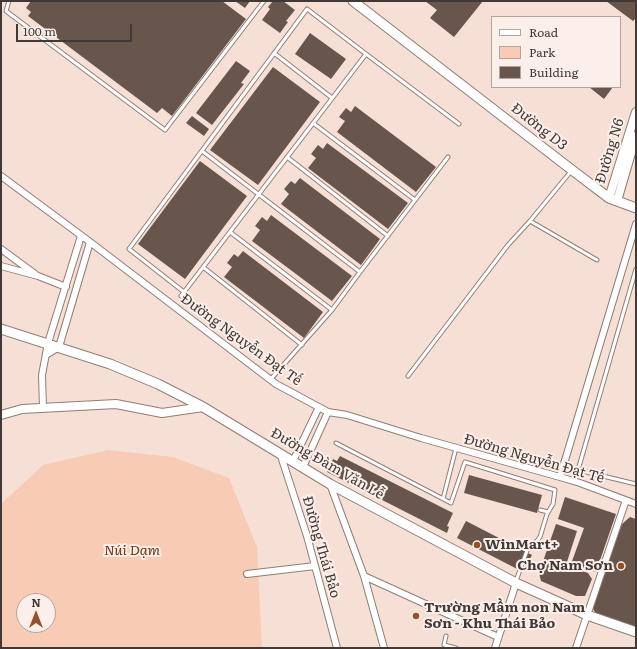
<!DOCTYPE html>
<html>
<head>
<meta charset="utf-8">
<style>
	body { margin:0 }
	#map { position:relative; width:637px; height:649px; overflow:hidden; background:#f6e0d5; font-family:Literata,serif }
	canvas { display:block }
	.frame { position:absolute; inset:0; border:2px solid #413935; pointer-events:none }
	.legend { position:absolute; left:491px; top:16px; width:130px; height:72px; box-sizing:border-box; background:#fcefe9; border:1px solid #b1a6a1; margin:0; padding:5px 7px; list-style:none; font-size:12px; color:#413935 }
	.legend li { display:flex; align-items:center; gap:8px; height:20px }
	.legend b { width:20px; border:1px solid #b1a6a1 }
	.north { position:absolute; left:16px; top:593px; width:40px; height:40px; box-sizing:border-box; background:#fcefe9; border:1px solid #b1a6a1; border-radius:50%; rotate:0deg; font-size:11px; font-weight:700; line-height:16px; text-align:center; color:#413935 }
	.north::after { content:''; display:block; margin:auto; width:14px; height:18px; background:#975029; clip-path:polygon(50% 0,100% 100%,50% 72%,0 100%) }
	.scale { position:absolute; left:16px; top:24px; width:116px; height:18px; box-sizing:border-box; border:2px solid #413935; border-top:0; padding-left:5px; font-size:12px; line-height:14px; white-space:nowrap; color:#413935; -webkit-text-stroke:3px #fcefe9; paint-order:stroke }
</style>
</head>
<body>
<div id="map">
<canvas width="637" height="649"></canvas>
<div class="frame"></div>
<ul class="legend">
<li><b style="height:5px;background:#fff"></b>Road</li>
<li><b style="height:11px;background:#f8cbb5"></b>Park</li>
<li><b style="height:11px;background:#68564d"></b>Building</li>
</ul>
<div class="north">N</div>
<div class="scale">100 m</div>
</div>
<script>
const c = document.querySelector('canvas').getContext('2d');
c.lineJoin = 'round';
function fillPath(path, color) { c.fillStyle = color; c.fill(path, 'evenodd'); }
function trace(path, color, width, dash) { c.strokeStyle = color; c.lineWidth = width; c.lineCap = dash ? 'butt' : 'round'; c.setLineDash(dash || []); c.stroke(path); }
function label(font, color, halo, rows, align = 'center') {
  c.font = font + ' Literata,serif'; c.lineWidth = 4; c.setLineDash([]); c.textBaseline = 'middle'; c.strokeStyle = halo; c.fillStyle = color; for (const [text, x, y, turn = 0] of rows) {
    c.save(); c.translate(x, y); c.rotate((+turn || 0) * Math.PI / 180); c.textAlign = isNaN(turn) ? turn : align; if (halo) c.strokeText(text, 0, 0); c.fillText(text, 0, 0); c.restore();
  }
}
fillPath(new Path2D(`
	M108,450L173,457L229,478L257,547L262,648H1V504L43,465ZM24,601H48V625H24Z`), '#f8cbb5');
fillPath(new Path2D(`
	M31,1H222L246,19L172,116L162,108L157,113L28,16L31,12L26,8Z
	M235,1H250L245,8Z
	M273,1H283L295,10L286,21L288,22L280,33L262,20L270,9L268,7Z
	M425,1H483L454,37L430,18L437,10Z
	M606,1H636V18L633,21Z
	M310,33L346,59L331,79L295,54Z
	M236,61L250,71L241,83L244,84L212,125L196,113Z
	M273,67L320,102L258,185L210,150Z
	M589,87H613L604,99Z
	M355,106L436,167L416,192L337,132L345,121L339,117L346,108L351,112Z
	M192,116L209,129L204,136L186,123Z
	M327,143L408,203L388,229L308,168L316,158L311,154L318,145L323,149Z
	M200,161L247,196L185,279L138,244Z
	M300,178L380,239L361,265L281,204L289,194L284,189L291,181L295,184Z
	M271,215L352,276L332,301L252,241L260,230L255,226L262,217L267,221Z
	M243,251L323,312L304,338L224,277L232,267L227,263L234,254L238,257Z
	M340,456L453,513L447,526L449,527L447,533L327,472L333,459L337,461Z
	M469,475L542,495L537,513L464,493Z
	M565,497L616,514L596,572L571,564L584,528L558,519Z
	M630,517L636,519V627L596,614L592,607L622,524Z
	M466,521L532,555L523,572L457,538Z
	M556,524L577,531L566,565L588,573L592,579L585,596H576L541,581L539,573Z`), '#68564d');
const service = new Path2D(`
	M9,1L6,11L165,130L264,1
	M274,53L332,98
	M313,123L415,200
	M202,151L360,272L332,310L270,380
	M287,157L388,236
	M530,221L597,260
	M230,232L332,310
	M203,267L302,345
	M636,269L578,470L636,484
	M360,272L448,157
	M184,292L129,249L307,9L366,54
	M181,296L366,54L459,124
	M408,376L508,245L530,221L572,170
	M336,443L451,503L465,462L555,490L553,504L547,514L540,537L537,541L529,545L516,581
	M443,499L456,448
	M540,510L548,512
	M446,636L444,645L456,648`);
const minor = new Path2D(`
	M1,176L90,242L276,384L328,412L347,415L421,438L560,477L580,483L636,504
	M1,249L35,274
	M1,266L38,276L66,287
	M46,355L59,347L90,242
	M43,408L42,375L48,343L81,236
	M280,453L307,536L337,648
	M293,461L319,407
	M303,467L328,412
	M560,477L636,224
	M330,484L364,576L384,648
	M247,574L315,566
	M364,576L498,637
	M495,648L516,583
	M576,648L626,500`);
const tertiary = new Path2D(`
	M609,198L636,112
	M617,201L636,136
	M1,415L22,409L116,404L162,413L203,407`);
const secondary = new Path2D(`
	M353,1L572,170L609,198L636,208
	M1,329L110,364L158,384L203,407L330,484L516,583L587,615L636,632`);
trace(service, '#917d74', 5);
trace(minor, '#917d74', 8);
trace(tertiary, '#917d74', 10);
trace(secondary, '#917d74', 11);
trace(service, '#fff', 3);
trace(minor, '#fff', 6);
trace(tertiary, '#fff', 8);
trace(secondary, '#fff', 9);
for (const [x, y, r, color] of [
	[477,545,4,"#975029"],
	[621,566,4,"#975029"],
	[416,616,4,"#975029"]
]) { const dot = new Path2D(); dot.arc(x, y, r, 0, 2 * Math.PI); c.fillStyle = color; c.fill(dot); trace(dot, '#fcefe9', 1.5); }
label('14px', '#413935', '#fcefe9', [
	["Đường D3",539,127,38],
	["Đường N6",610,151,-73],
	["Đường Nguyễn Đạt Tế",241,340,36],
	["Đường Nguyễn Đạt Tế",534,459,16],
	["Đường Đàm Văn Lễ",327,464,30],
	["Đường Thái Bảo",321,547,74]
]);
label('bold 14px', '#413935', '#fcefe9', [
	["WinMart+",485,545],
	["Chợ Nam Sơn",613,566,"right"],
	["Trường Mầm non Nam",424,608],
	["Sơn - Khu Thái Bảo",424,624]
], 'left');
label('italic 14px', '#6f3410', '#fcefe9', [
	["Núi Dạm",132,551]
]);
</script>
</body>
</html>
